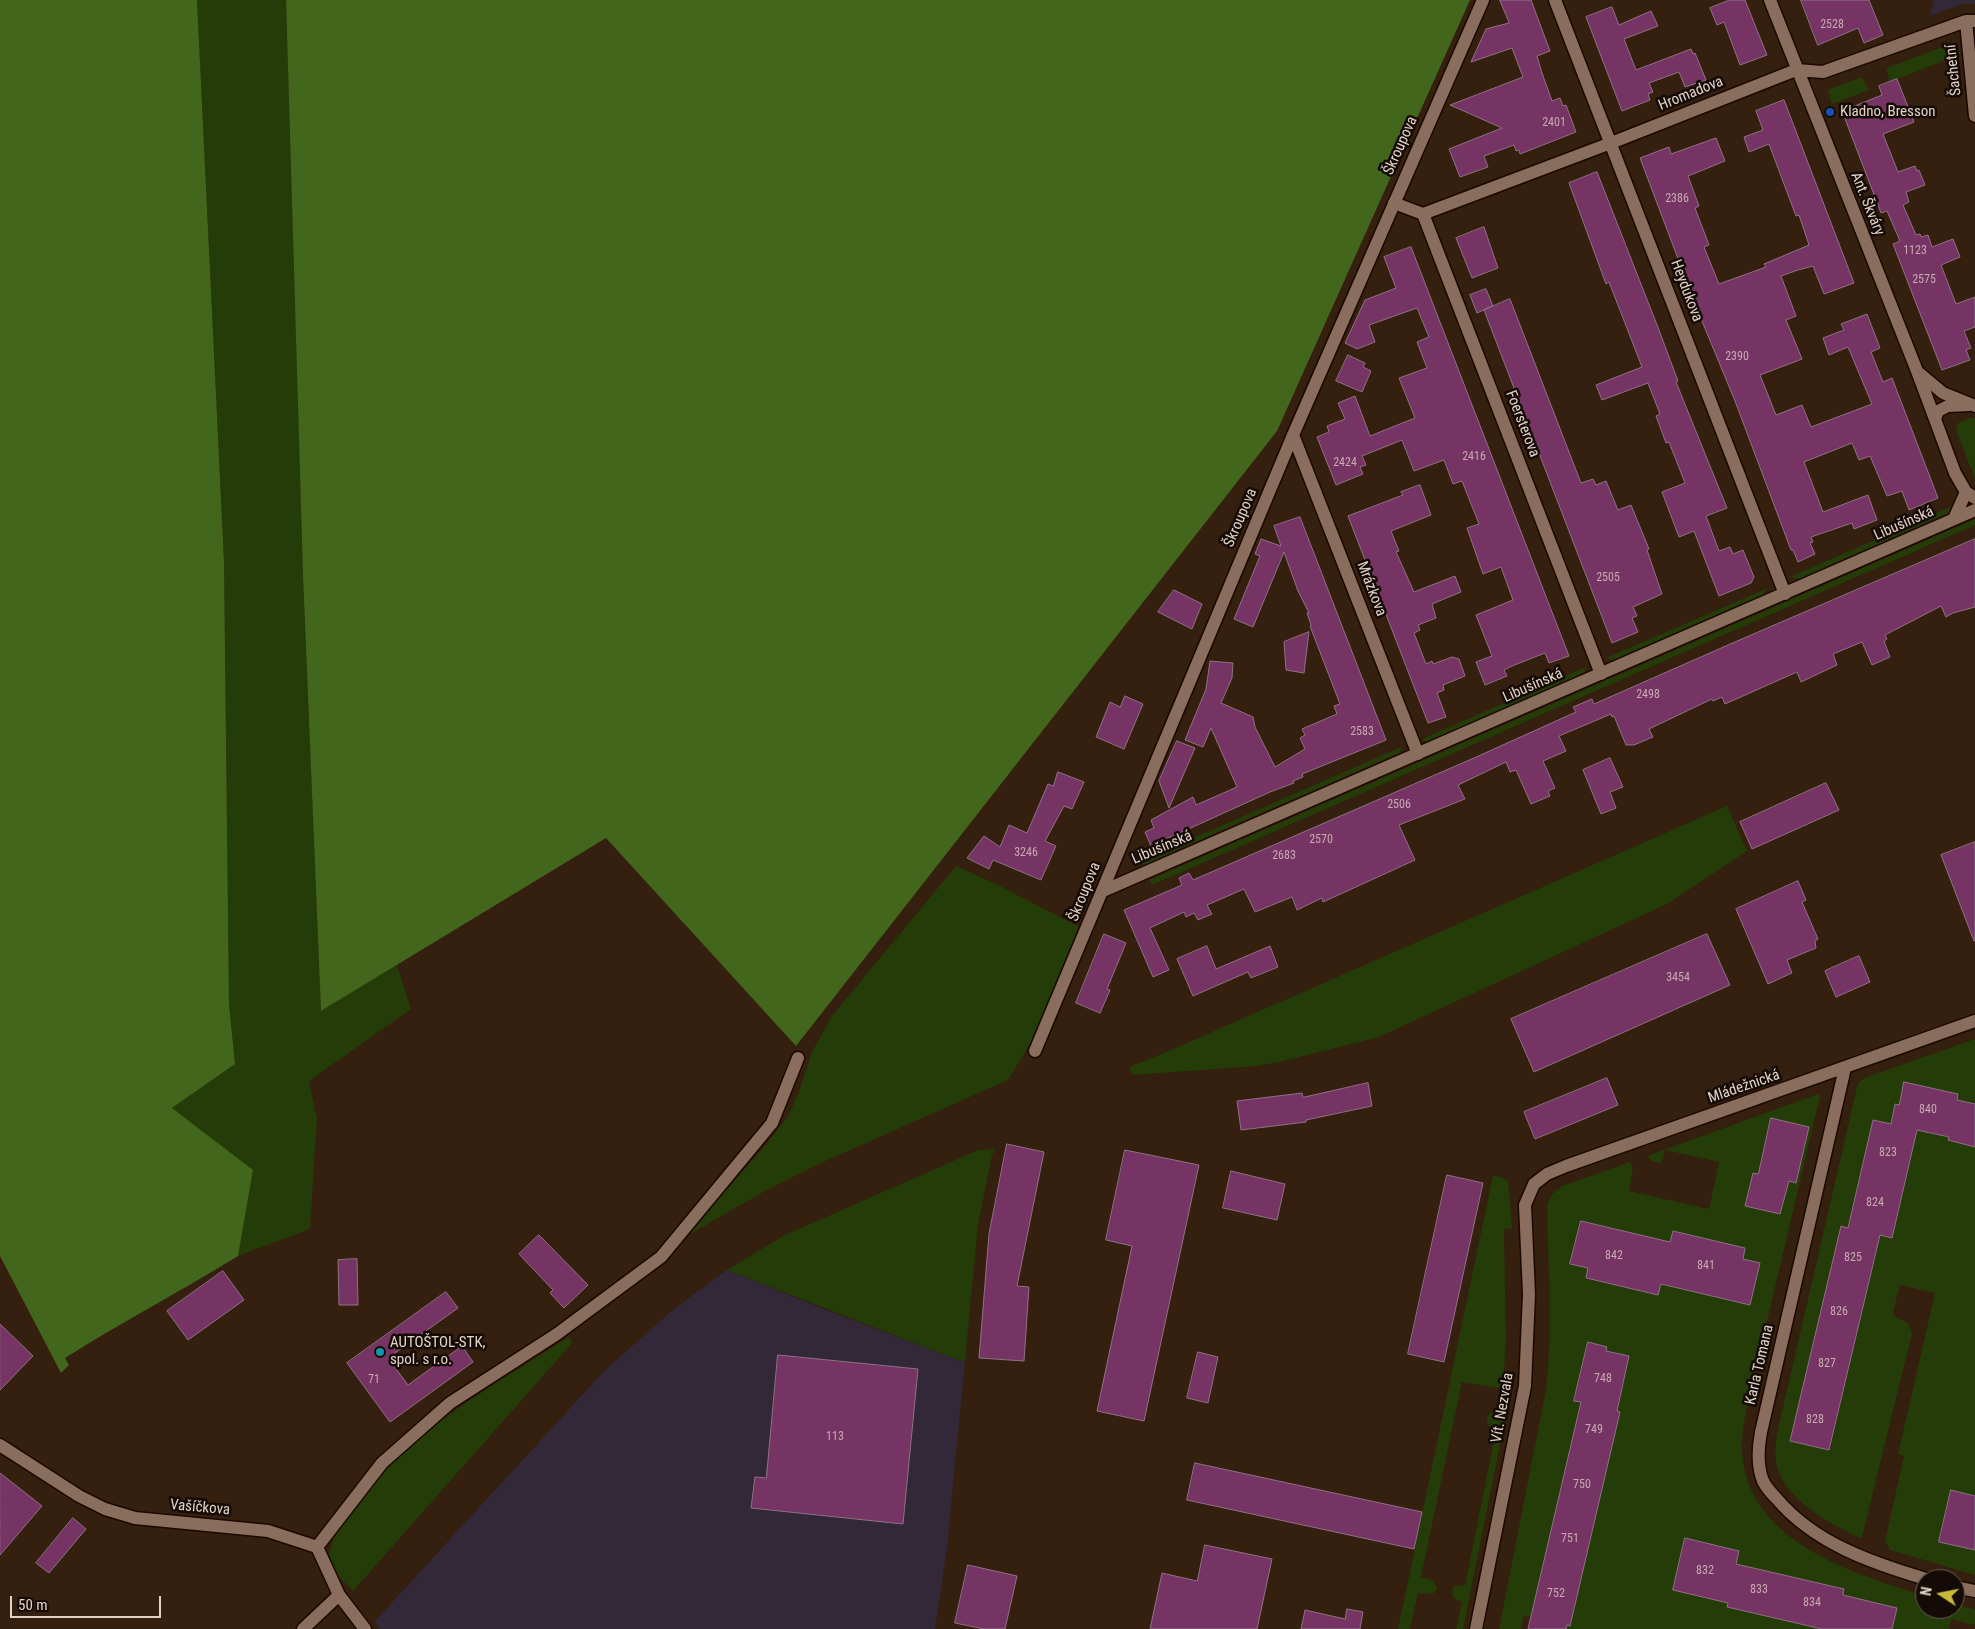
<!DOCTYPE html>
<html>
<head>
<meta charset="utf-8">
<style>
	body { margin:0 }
	#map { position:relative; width:1975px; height:1629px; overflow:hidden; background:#351f0f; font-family:"Roboto Condensed",sans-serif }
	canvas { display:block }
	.north { position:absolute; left:1915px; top:1569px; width:50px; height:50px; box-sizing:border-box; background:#150b06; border:1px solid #675b54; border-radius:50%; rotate:281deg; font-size:14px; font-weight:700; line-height:20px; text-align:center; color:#e2d3c9 }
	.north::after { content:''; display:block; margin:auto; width:18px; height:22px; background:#c9ba3a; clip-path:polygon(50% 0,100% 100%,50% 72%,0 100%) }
	.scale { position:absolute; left:10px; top:1596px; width:151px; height:22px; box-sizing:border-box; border:2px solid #e2d3c9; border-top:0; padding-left:6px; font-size:15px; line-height:18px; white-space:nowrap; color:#e2d3c9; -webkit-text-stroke:4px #150b06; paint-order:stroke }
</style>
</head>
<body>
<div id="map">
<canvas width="1975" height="1629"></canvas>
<div class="north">N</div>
<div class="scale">50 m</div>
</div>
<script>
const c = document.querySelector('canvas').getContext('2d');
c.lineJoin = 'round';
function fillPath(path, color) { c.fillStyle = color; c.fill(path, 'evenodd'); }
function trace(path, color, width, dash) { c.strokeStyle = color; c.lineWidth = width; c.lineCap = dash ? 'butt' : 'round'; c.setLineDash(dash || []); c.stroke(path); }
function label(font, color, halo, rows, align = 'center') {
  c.font = font + ' "Roboto Condensed",sans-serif'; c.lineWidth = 5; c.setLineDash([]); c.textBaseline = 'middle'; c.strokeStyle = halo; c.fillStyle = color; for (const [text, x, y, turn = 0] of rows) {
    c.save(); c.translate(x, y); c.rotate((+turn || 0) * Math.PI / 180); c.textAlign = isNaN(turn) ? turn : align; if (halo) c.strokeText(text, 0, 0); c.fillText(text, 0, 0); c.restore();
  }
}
fillPath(new Path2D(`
	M1934,0H1975V4H1963L1930,16Z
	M727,1270L819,1307L958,1360L965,1361L947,1548L935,1629H380L375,1621L605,1370L675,1308Z`), '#322837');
fillPath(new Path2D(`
	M197,0H286L303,576L321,1011L397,965L411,1009L309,1081L317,1118L310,1229L238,1256L252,1170L172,1108L235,1064L229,1004L224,561Z
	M1954,43L1961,54L1890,82L1886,68Z
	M1862,77L1869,90L1832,104L1827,90Z
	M1970,418H1975V479L1956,430L1958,423Z
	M1953,506L1948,513L1799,579L1790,577Z
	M1975,519V525L1152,885L1149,880Z
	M1768,588L1762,595L1613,660L1606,658Z
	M1586,667L1584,673L1428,742L1422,739Z
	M1401,747L1402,749L1399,753L1143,865L1141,861Z
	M1727,806L1747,851L1667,904L1379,1037L1279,1062L1257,1066L1133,1075L1129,1067L1164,1053Z
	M956,866L996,884L1083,929L1033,1039L1008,1080L821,1163L765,1191L685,1237L764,1147L788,1116L798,1094L812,1052L832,1016Z
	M1975,1039V1104L1957,1100L1958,1094L1899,1105L1895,1104L1891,1124L1873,1120L1848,1228L1841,1226L1790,1441L1830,1450L1880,1235L1892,1238L1917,1130L1949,1137V1141L1975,1147V1496L1951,1491L1939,1541L1975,1550V1575L1890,1550L1885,1541L1904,1456L1898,1454L1935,1293L1900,1285L1893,1313L1896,1317L1908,1323L1912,1334L1862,1537L1859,1538C1828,1522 1783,1500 1776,1462C1774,1448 1777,1434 1780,1420L1858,1083L1864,1078Z
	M1818,1094L1820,1096L1746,1411C1744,1425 1741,1439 1742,1453C1749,1543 1853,1573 1925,1596V1609H1955V1605L1975,1609V1625L1951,1619L1949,1629H1892L1897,1609L1843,1596L1844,1589L1736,1564L1738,1551L1685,1538L1729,1596L1727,1607L1822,1629H1566L1567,1625L1570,1626L1620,1412L1617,1411L1629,1356L1606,1351L1607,1347L1588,1342L1574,1400L1581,1402L1531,1617L1524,1616L1521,1629H1499L1546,1390C1553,1328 1548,1267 1547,1205L1552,1194L1562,1186L1630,1162L1633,1168L1629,1191L1709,1209L1719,1162L1665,1150L1662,1163L1651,1161L1647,1156ZM1771,1118L1809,1127L1796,1182L1788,1181L1780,1214L1745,1206L1753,1173L1758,1174ZM1581,1221L1652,1238L1668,1252L1673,1231L1745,1248L1743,1259L1760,1263L1750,1305L1679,1288L1663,1274L1657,1295L1586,1279L1588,1268L1570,1264Z
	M996,1149L992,1155L978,1225L965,1361L958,1360L727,1270L783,1236L978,1150Z
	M1493,1175L1508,1180L1512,1228L1504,1229L1506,1341L1503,1385L1497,1388L1462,1382L1421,1577L1434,1581L1437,1588L1433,1594L1418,1593L1410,1629H1398Z
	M569,1337L573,1342L353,1591C346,1583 332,1572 330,1561C327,1541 344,1522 355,1507C369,1490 382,1473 397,1458C448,1409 510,1375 569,1337Z
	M1492,1412C1499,1411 1503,1413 1505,1420L1463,1629H1456L1462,1602L1454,1598L1452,1593L1454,1586L1465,1585L1496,1430C1487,1427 1483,1418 1492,1412Z`), '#243c07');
fillPath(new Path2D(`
	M0,0H197L224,561L229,1004L235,1064L172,1108L253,1170L238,1256C181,1291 122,1322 65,1358L69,1365L61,1373L0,1256Z
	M286,0H1470L1277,431L796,1046L606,838L321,1011L303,576Z`), '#42661b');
const building = new Path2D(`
	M1500,0H1531L1550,51L1537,56L1542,73L1552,101L1560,98L1563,106L1566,105L1576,132L1520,154L1519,150L1516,151L1514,145L1484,156L1488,167L1460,177L1449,149L1502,128L1450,105L1523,77L1512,48L1471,62L1486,29L1509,23Z
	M1730,0H1745L1767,55L1740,65L1724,22L1717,25L1710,8Z
	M1801,0H1869L1883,35L1864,43L1858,28L1818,45Z
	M1612,7L1619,25L1651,11L1658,26L1624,39L1636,70L1691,49L1693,54L1695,53L1706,80L1685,87L1679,72L1649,83L1653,92L1648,94L1650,100L1622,111L1586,17Z
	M1897,79L1914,122L1883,134L1898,172L1915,166L1917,171L1919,170L1925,185L1906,192L1909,202L1903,205L1916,235L1920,234L1921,237L1928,235L1932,247L1953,239L1960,257L1941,265L1956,304L1975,297V327L1964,331L1971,348L1966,350L1970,360L1942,370L1893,244L1900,241L1887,211L1881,213L1842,111L1882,95L1879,86Z
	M1784,100L1854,283L1824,294L1813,266L1798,270L1781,276L1796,316L1786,320L1802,359L1760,375L1776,415L1802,405L1811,427L1872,404L1848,347L1829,355L1823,338L1844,330L1841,324L1867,314L1880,348L1871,352L1883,382L1892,378L1938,498L1909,510L1902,491L1887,496L1870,456L1859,460L1852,443L1804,462L1823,512L1868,495L1877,520L1854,529L1852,523L1811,537L1813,542L1810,543L1815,554L1798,562L1793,550H1791L1735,401L1697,309L1640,158L1669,147L1671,154L1716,138L1725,161L1688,176L1699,206L1695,208L1709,245L1704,247L1719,284L1766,267L1764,264L1809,245L1799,215L1796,216L1769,144L1749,152L1744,137L1763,130L1756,111Z
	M1597,172L1659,330L1678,381L1676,382L1727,508L1706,516L1719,551L1730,547L1733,554L1743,550L1754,577L1751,583L1719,596L1694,531L1679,537L1662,492L1685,483L1669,442L1666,443L1656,416L1660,414L1648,383L1602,400L1596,385L1642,367L1609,282L1606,284L1569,183Z
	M1484,227L1498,268L1472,278L1456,238Z
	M1411,247L1569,656L1549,663L1545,653L1512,666L1504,670L1507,676L1485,685L1476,662L1492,656L1476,615L1513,600L1501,567L1483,574L1467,528L1479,524L1462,481L1453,484L1444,460L1414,471L1402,440L1362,456L1366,465L1360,467L1363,474L1336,485L1317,437L1329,432L1327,426L1345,419L1338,403L1355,396L1370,436L1415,418L1399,378L1427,368L1417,342L1429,337L1417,308L1369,325L1375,342L1357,349L1345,343L1365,300L1396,288L1384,257Z
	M1486,289L1493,306L1477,313L1470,295Z
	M1510,299L1581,483L1593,479L1596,485L1606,481L1618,510L1631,505L1649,549L1647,550L1662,594L1633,607L1637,616L1632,618L1638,632L1612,643L1484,310Z
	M1348,355L1365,363L1363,367L1371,371L1362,392L1336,381Z
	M1420,485L1431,515L1391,531L1399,551L1396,552L1414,592L1455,576L1461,592L1432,604L1436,618L1418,625L1420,630L1414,633L1426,664L1432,661L1433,664L1452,657L1459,659L1465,676L1443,685L1444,690L1437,693L1446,717L1428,723L1348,516L1403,495L1401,492Z
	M1300,517L1386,740L1302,774L1303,777L1293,781L1294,783L1270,792L1151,846L1145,832L1154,828L1151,820L1193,797L1196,805L1237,787L1211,728L1203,747L1185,740L1206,689L1210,661L1233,663L1232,678L1221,703L1253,717L1255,727L1275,767L1305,749L1300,738L1305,735L1302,729L1337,714L1334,706L1340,704L1310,626L1311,625L1307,613H1309L1298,591L1284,552L1253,627L1234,619L1260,556L1255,554L1261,539L1281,546L1274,526Z
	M1975,539V607L1953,613L1946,617L1941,606L1885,635L1887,639L1884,641L1890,657L1872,665L1862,642L1833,654L1837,665L1801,682L1797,672L1725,704L1722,697L1713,701L1712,699L1649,729L1653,737L1634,745H1626L1614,716L1612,717L1611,714L1559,736L1566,751L1543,761L1555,788L1548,791L1550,796L1531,804L1516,770L1510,772L1506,762L1458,785L1465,799L1399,825L1415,860L1323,902L1322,898L1297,910L1292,897L1255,912L1244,889L1207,905L1212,914L1198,920L1194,913L1186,917L1184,912L1150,928L1169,970L1153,977L1124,910L1182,885L1179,878L1189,873L1193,880L1474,758L1576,712L1573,707L1592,699L1594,704L1728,645Z
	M1174,590L1202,604L1192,629L1158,612Z
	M1309,632L1304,673L1286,670L1284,642Z
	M1125,696L1143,704L1124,749L1096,737L1110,702L1120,707Z
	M1177,741L1195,748L1169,808L1159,781Z
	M1610,758L1623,787L1610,792L1616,808L1601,814L1583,770Z
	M1058,772L1084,782L1072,809L1064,806L1045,841L1056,846L1041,880L993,860L989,869L967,858L984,836L1000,847L1009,825L1027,833L1048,784L1053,786Z
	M1826,783L1839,810L1752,849L1740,822Z
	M1975,842V941H1974L1941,855Z
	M1798,881L1806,900L1802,902L1818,939L1815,941L1816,948L1787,960L1792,973L1768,984L1736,909Z
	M1104,934L1126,943L1107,989L1110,990L1100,1013L1076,1003Z
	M1707,934L1730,985L1534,1072L1511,1019Z
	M1207,946L1216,969L1270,946L1278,967L1251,978L1248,972L1193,996L1177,959Z
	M1859,956L1870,982L1836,997L1825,971Z
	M1607,1078L1618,1105L1535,1139L1524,1112Z
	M1904,1082L1958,1094L1957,1100L1975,1104V1147L1948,1140L1949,1137L1917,1130L1892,1238L1880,1235L1829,1450L1790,1441L1841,1226L1848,1228L1873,1120L1891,1124L1895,1104L1899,1105Z
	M1368,1083L1372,1106L1306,1120V1122L1241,1130L1237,1101L1302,1093L1303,1097Z
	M1771,1118L1809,1127L1796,1183L1789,1181L1780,1214L1745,1206L1753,1173L1758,1174Z
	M1007,1144L1044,1152L1017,1286L1029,1287L1024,1361L979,1358L989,1234Z
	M1125,1150L1199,1165L1144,1421L1097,1411L1132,1246L1106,1240Z
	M1231,1171L1285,1184L1277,1220L1223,1208Z
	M1447,1175L1483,1183L1444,1362L1408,1354Z
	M1581,1221L1670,1242L1673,1231L1745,1248L1743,1259L1760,1263L1750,1305L1661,1284L1658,1295L1586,1278L1588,1268L1570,1264Z
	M539,1235L588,1285L564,1308L550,1293L553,1290L519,1254Z
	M357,1259L358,1305H339L338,1260Z
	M223,1271L244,1300L188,1340L167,1311Z
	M446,1292L458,1308L388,1358L408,1385L462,1346L473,1362L390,1422L347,1363Z
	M0,1324L33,1356L0,1390Z
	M1588,1342L1607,1347L1606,1351L1629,1356L1617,1411L1620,1412L1570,1626L1567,1625L1566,1629H1528L1581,1402L1574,1401Z
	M1198,1352L1218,1357L1208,1403L1187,1398Z
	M778,1355L918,1369L903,1524L751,1508L755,1477L766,1478Z
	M1195,1463L1422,1512L1414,1549L1187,1500Z
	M0,1473L42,1506L0,1555Z
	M1951,1490L1975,1496V1550L1939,1542Z
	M73,1518L86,1529L49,1573L36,1563Z
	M1685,1538L1739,1551L1736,1564L1844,1589L1843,1595L1897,1608L1892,1629H1822L1727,1607L1728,1603L1673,1590Z
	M1205,1545L1272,1559L1257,1629H1150L1162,1573L1197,1581Z
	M968,1565L1017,1576L1005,1629H984L955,1623Z
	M1347,1609L1363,1612L1360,1629H1301L1305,1610L1345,1619Z`);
fillPath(building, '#753464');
trace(building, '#8e7285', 1);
const minor = new Path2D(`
	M1555,0L1785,594
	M1770,0L1917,371L1955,473L1966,492L1975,498
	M1966,21L1975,116
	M1394,203L1423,214L1601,674
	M1423,214L1611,143L1796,70L1823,72L1966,21H1975
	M1919,373L1943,393L1975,406
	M1935,419L1938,411L1948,406L1969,405
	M1293,435L1418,754
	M1954,519L1966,492
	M1103,891L1975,510
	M1035,1051L1293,435L1483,0
	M1845,1068L1761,1432C1758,1448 1757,1466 1763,1481C1766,1487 1772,1494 1777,1499C1814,1543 1872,1563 1926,1579
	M0,1445L79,1496L105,1509L135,1518L268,1531L317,1547L339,1595L365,1629
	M317,1547L382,1463L450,1403L557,1334L661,1257L772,1123L798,1058
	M1955,1587L1975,1591
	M303,1629L339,1595
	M1476,1629L1525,1386L1529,1294L1525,1205L1534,1184L1547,1174L1566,1166L1975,1021`);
trace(minor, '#1c0800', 15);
trace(minor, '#8a6e5d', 12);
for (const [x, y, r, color] of [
	[1830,112,5,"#1a4fb4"],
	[380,1352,5,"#0f9aa8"]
]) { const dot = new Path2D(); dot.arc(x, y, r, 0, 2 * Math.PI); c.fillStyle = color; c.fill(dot); trace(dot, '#150b06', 2); }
label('12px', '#c7abb0', null, [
	["2528",1832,25],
	["2401",1554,123],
	["2386",1677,199],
	["1123",1915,251],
	["2575",1924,280],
	["2390",1737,357],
	["2416",1474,457],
	["2424",1345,463],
	["2505",1608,578],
	["2498",1648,695],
	["2583",1362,732],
	["2506",1399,805],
	["2570",1321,840],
	["3246",1026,853],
	["2683",1284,856],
	["3454",1678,978],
	["840",1928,1110],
	["823",1888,1153],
	["824",1875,1203],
	["842",1614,1256],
	["825",1853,1258],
	["841",1706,1266],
	["826",1839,1312],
	["827",1827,1364],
	["748",1603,1379],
	["71",374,1380],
	["828",1815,1420],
	["749",1594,1430],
	["113",835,1437],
	["750",1582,1485],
	["751",1570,1539],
	["832",1705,1571],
	["833",1759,1590],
	["752",1556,1594],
	["834",1812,1603]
]);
label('15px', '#e2d3c9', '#150b06', [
	["Šachetní",1954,70,-96],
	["Hromadova",1691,94,-22],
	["Škroupova",1401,146,-66],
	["Ant. Škváry",1867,204,68],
	["Heydukova",1686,291,69],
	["Foersterova",1522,424,69],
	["Škroupova",1241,518,-67],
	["Libušínská",1904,524,-24],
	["Mrázkova",1371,589,69],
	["Libušínská",1533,686,-24],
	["Libušínská",1162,848,-23],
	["Škroupova",1085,892,-68],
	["Mládežnická",1744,1087,-19],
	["Karla Tomana",1760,1365,-77],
	["Vít. Nezvala",1503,1408,-80],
	["Vašíčkova",200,1508,5]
]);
label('15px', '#e2d3c9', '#150b06', [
	["Kladno, Bresson",1840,112],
	["AUTOŠTOL-STK,",390,1343],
	["spol. s r.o.",390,1360]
], 'left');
</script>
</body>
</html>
